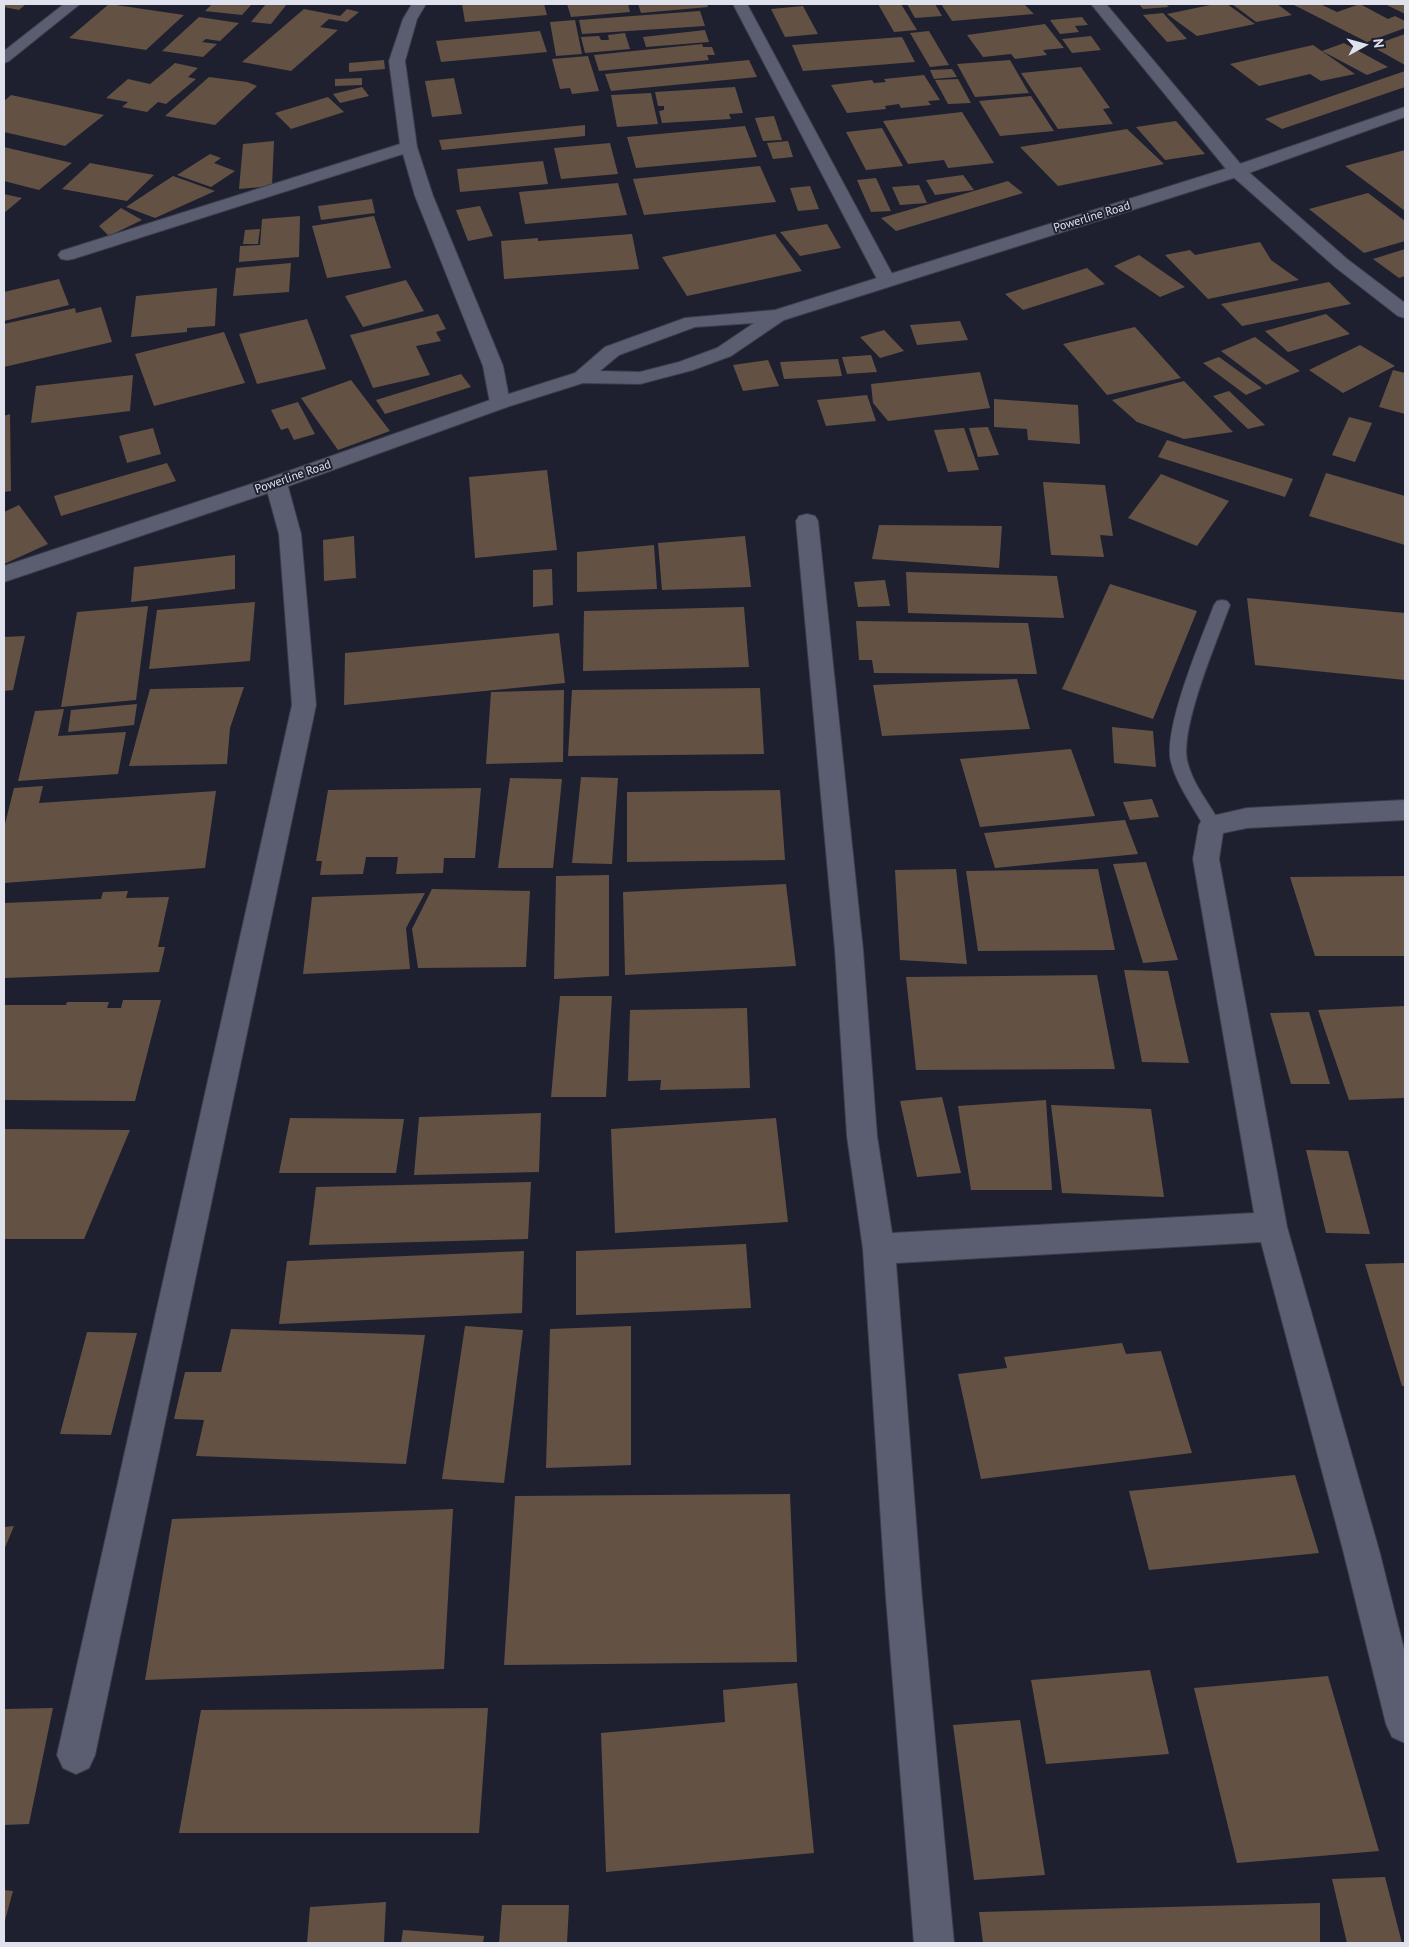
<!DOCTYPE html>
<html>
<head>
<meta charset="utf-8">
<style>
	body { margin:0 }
	#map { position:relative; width:1409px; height:1947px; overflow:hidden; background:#1e2030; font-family:"PT Sans",sans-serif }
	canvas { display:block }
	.frame { position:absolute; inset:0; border:5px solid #dfe1ec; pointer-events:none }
	.north { position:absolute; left:1339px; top:20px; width:50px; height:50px; -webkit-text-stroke:4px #1e2030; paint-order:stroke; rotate:83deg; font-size:14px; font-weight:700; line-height:20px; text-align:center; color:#dfe1ec }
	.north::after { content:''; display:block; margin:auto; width:18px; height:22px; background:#dfe1ec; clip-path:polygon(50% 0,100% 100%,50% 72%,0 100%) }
</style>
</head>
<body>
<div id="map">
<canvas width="1409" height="1947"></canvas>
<div class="frame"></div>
<div class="north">N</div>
</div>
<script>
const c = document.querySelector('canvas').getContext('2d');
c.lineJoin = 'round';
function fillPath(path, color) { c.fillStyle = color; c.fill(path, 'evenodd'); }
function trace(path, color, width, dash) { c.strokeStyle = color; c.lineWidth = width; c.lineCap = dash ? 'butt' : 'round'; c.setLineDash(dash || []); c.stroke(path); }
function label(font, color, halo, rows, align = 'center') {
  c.font = font + ' "PT Sans",sans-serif'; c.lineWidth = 4; c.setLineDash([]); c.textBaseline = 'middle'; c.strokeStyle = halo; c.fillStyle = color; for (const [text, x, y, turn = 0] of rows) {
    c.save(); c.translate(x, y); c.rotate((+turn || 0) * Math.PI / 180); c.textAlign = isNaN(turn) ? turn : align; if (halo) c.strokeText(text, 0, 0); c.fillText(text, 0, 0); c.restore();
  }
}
fillPath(new Path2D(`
	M4,4H26L19,10L4,7Z
	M109,4L184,15L146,50L69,38Z
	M212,4H252L242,15L205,11Z
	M266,4H287L271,24L251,22Z
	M462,4H544L547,15L465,22Z
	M567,4H628L630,12L571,17Z
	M638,4H707L708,7L641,13Z
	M878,4H901L917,30L894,32Z
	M907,4H935L942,16L915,18Z
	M941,4H1024L1034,14L952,21Z
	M1139,4H1166L1169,7L1143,9Z
	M1215,4H1227L1255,24L1197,36L1167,14Z
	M1232,4H1277L1292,15L1256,22Z
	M1292,4H1320L1337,12L1360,4L1388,19L1395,16L1405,21V28L1367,42Z
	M1385,4H1405V14Z
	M803,6L818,34L785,37L771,9Z
	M304,9L340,16L347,9L359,12L347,22L329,19L320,27L338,30L291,71L242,62Z
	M700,11L705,26L582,34L579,20Z
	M1163,13L1187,39L1167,42L1143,15Z
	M199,17L239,23L220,41L206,39L202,42L217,44L203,57L162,51Z
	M1082,17L1088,25L1075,26L1079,32L1060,34L1050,20Z
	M575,20L582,54L556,56L550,22Z
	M1045,24L1064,48L1043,50L1047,55L1015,59L1011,54L983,57L967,35Z
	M705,30L709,42L646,47L643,37Z
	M540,31L547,52L441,62L436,41Z
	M929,31L949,65L930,67L910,33Z
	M625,33L630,49L585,53L581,37L599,36L601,40H609L608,35Z
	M1405,34V65L1371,46Z
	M1091,36L1101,50L1072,53L1062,39Z
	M902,37L915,62L803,71L792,45Z
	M1344,43L1388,67L1367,75L1322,51Z
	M702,44L703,47H712L715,55H707L709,60L599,71L594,55Z
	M1313,45L1355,74L1321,81L1310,74L1259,86L1230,64Z
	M588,56L599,91L572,94L570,88L560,89L552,59Z
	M384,60L385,69L349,72V63Z
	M749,60L757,77L611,91L605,74Z
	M1010,60L1029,93L975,97L957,64Z
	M175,63L198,68L188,77L196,79L166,104L158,102L147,112L122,107L128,102L106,98L128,79L150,84Z
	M1081,67L1110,108L1103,109L1113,124L1058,129L1021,73Z
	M952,69L957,77L934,79L930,70Z
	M1405,71V87L1282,129L1265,119Z
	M924,75L940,100L928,101L931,105L901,108L899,104L885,106L886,109L847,113L831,85L872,80L874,83L886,82L884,79Z
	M209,77L247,82L257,86L215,125L165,116Z
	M362,78V85L335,86V79Z
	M454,78L462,114L432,117L425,81Z
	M958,79L971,103L948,104L935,80Z
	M362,87L369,96L340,103L333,94Z
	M735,87L743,113L729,114L731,119L662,123L659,111L664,110V106H658L655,92Z
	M651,93L658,124L617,127L611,95Z
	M11,95L104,115L65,146L4,132V101Z
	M1031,96L1054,131L1000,136L979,101Z
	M328,97L344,112L291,129L275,113Z
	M962,112L994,163L948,168L944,160L908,164L883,121Z
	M774,116L782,140L763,141L755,118Z
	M1176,121L1205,154L1165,160L1136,127Z
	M585,125V136L442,150L439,140Z
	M745,126L757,157L636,168L627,137Z
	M882,128L903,166L866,170L846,132Z
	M1127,129L1164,164L1058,186L1020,147Z
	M274,141L272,186L239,189L243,144Z
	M788,141L793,157L773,159L767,143Z
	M610,143L618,174L561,179L554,148Z
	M4,147L72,163L39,190L4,181Z
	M1405,150V211L1345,166Z
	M210,154L221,158L214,163L235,171L211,187L177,175Z
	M543,161L548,184L460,192L457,169Z
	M90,163L154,175L127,201L62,189Z
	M760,166L776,202L644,215L633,179Z
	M963,175L974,190L935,195L926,180Z
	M173,176L215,191L155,218L126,207Z
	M876,178L891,211L871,212L857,180Z
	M1008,181L1023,193L896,231L881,218Z
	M618,183L627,215L525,224L519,192Z
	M919,185L927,203L900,205L892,187Z
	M810,186L819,209L798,211L790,188Z
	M1368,193L1405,221V241L1364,253L1309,209Z
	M4,194L22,198L4,213Z
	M372,199L375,213L321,220L318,206Z
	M480,206L493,236L468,241L456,210Z
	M121,208L142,220L109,236L99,226Z
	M300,216L299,257L239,262L240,246L260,245L262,219Z
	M374,216L391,268L327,278L312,226Z
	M827,224L841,248L800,256L780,232Z
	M260,229L258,244H243L245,230Z
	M632,234L639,269L504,279L501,241L538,238V241Z
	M775,234L802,271L687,296L662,257Z
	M1260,242L1271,260L1299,280L1208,299L1165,255L1190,250L1195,255Z
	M1405,249V276L1399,278L1373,259Z
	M1139,255L1185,287L1160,297L1114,266Z
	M291,263L289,292L233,296L236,268Z
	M1087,268L1105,284L1023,310L1005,294Z
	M59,279L69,305L4,321V292Z
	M406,280L424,311L363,327L345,296Z
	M1329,282L1351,304L1242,326L1221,304Z
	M217,288L215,326L187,328V332L131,337L136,296Z
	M101,307L112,342L4,367V324L75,308L76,313Z
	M438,314L446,329L436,332L441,341L416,346L430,375L373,388L350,335Z
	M1326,314L1350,334L1288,352L1265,331Z
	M307,319L326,369L257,384L239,334Z
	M960,321L968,340L917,345L910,325Z
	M1135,327L1181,378L1107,395L1063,344Z
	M884,330L904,351L880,358L860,337Z
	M224,332L245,383L154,406L135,354Z
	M1255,337L1300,371L1266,385L1221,351Z
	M1360,345L1395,366L1343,393L1309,370Z
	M871,355L877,372L847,374L842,357Z
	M1219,357L1262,388L1246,395L1203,363Z
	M838,359L842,376L784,379L780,362Z
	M768,360L779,386L743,391L733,365Z
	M1393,370L1405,373V414L1379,407Z
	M980,372L990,408L888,421L873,403L871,384Z
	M461,374L471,387L385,414L376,400Z
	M133,375L130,411L31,423L36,386Z
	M351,380L390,431L338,450L301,398Z
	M1184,381L1233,432L1184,439L1137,422L1112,400Z
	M1229,391L1265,425L1248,429L1213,396Z
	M867,395L876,421L826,426L817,400Z
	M994,399L1078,405L1080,444L1028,440L1027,429L994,427Z
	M298,402L315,434L294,440L288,428L281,430L271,410Z
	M10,414L11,491L4,492V416Z
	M1349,417L1372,423L1355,462L1332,455Z
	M988,427L999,455L978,457L969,428Z
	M153,428L161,454L127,463L119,436Z
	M964,428L979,470L948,472L934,430Z
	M1167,440L1293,479L1285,497L1158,457Z
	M167,463L176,481L61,516L54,496Z
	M547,470L557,550L475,558L469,477Z
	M1326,473L1405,496V545L1309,516Z
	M1161,474L1229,501L1197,546L1128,518Z
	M1043,482L1105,485L1113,536L1100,535L1104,557L1051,555Z
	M19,505L48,544L4,564V512Z
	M879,525L1002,526L999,568L872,559Z
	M354,536L356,578L324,581L323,540Z
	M745,536L751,587L662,590L658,543Z
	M654,545L657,589L577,592V552Z
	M235,555V589L131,602L134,567Z
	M552,569L553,605L533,607V570Z
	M906,572L1057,576L1064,618L908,613Z
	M885,580L890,606L858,607L854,582Z
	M1110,584L1197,611L1153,719L1062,689Z
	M1247,598L1405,613V680L1255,665Z
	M255,602L250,661L149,669L157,610Z
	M148,606L136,700L61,707L77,612Z
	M744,607L749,667L583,671L584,611Z
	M856,621L1028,623L1037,674L874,673L872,660H859Z
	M559,633L565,683L344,705L345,653Z
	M25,636L13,690L4,691V637Z
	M1017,679L1030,729L882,736L873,685Z
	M244,687L230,728L227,764L129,766L150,689Z
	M760,688L764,754L568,756L572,690Z
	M564,690L563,762L486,764L491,692Z
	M137,704L134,725L68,732L71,710Z
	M64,709L58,736L126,732L118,774L18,781L35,711Z
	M1112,727L1153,731L1156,767L1114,763Z
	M1071,749L1095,816L980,827L960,759Z
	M581,777L618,778L612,864L572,863Z
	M510,778L562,779L553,868H498Z
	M43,786L39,803L216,791L205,868L4,883V828L14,788Z
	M481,788L475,858H444L443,873L396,874L398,857H366L363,874L320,875L322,861H316L328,790Z
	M780,790L785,860L627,862V792Z
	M1152,799L1159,817L1130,820L1123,802Z
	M1125,820L1138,854L995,868L984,833Z
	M1146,862L1178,960L1143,963L1113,864Z
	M956,869L967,964L900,960L895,870Z
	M1098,869L1115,950L978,951L966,871Z
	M609,875V976L554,979L556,876Z
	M1405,876V956H1315L1290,877Z
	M786,884L796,966L625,975L623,892Z
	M432,889L530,891L526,967L418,968L412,929Z
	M128,891L126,898L169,897L158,947H165L159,972L4,978V903L101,899L103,892Z
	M425,893L406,928L410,969L303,974L312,897Z
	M1124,970L1168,971L1189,1063L1142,1062Z
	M1097,975L1115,1069L916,1070L906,977Z
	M560,996H612L606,1097H551Z
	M123,1000H161L135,1101L4,1100V1005H66L67,1002H109L107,1008H121Z
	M1405,1006V1098L1349,1100L1318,1010Z
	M747,1008L750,1088L660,1090L661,1080L628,1081L630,1010Z
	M1309,1012L1330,1084H1291L1270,1013Z
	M942,1097L961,1173L917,1177L900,1101Z
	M1046,1100L1052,1190H971L958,1106Z
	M1051,1105L1151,1109L1164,1197L1062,1193Z
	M541,1113L539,1172L414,1175L419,1117Z
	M290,1118L404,1119L396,1173H279Z
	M776,1118L788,1222L615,1233L611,1129Z
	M4,1129L130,1130L84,1239H4Z
	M1306,1150L1348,1151L1370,1234L1326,1233Z
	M531,1182L528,1239L309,1245L316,1187Z
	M746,1244L751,1308L576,1315V1251Z
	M524,1251L522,1313L279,1324L287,1261Z
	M1405,1263V1386H1402L1365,1264Z
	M465,1326L523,1330L504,1483L442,1479Z
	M631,1326V1465L546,1468L550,1329Z
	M231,1329L425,1335L406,1464L196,1456L204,1420L174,1419L185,1372H221Z
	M87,1332L137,1333L111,1435L60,1434Z
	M1122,1343L1126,1354L1161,1351L1192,1453L981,1479L958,1374L1007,1368L1004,1357Z
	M1295,1475L1319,1553L1149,1570L1129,1491Z
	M790,1494L797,1662L504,1665L515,1496Z
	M453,1509L444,1669L145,1680L172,1519Z
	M14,1526L4,1550V1527Z
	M1150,1670L1169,1754L1046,1764L1031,1680Z
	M1328,1676L1379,1851L1237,1863L1194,1688Z
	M797,1683L814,1853L606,1872L601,1733L725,1722L723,1690Z
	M53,1708L29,1824L4,1825V1709Z
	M488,1708L479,1833H179L201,1710Z
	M1020,1720L1045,1875L974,1880L953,1725Z
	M1385,1877L1402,1943H1347L1332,1879Z
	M4,1890L13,1891L4,1924Z
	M386,1902L384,1943H307L310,1907Z
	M1320,1903V1943H983L979,1912Z
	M502,1905H569L567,1943H499Z
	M403,1930L484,1936L483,1943H401Z`), '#635144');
const service = new Path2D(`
	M1222,600L1227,601L1230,605C1217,641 1181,724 1187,760C1192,784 1210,804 1221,825L1218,830L1212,832L1206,830C1194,808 1177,786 1171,762C1163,728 1201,640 1214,605L1217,601Z`);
const minor = new Path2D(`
	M64,4H80L9,61L4,63V51Z
	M412,4H426L417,19L405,61L417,147L433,196L503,366L510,403L507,407L500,409L493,407L490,403L483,366L415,196L403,154L73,259L67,260L61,259L58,255L61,251L400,144L389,61L403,19Z
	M733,4H747L896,281L893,285L887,287L881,285L878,281Z
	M1091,4H1106L1243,167L1347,259L1405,303V318L1398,316L1335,267L1231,175Z
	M276,476L283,478L287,483L301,534L316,705L95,1755L89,1768L76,1774L63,1768L57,1755L292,705L279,534L265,483L269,478Z
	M807,514L815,516L818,521L863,950L877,1136L892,1233L1254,1213L1193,859L1199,825L1203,818L1247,808L1405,800V820L1247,828L1223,833L1219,859L1287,1227L1379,1550L1405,1653V1743L1392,1737L1386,1724L1343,1550L1261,1242L896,1263L922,1598L954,1943H914L886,1598L863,1249L847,1136L835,950L796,521L799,516Z`);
const tertiary = new Path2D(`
	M1405,107V117L1243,175L784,320L731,356L693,370L640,384L583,383L507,407L283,488L4,582V566L269,478L493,399L575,373L605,347L685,318L775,310L1231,167ZM754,323L717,348L679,362L640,372L600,371L619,355L695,327Z`);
trace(service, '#3c3d4b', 2);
trace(minor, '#3c3d4b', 2);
trace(tertiary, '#3c3d4b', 2);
fillPath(service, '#5b5e71');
fillPath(minor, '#5b5e71');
fillPath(tertiary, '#5b5e71');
label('12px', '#dfe1ec', '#1e2030', [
	["Powerline Road",1092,217,-17],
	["Powerline Road",293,477,-19]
]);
</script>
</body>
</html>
